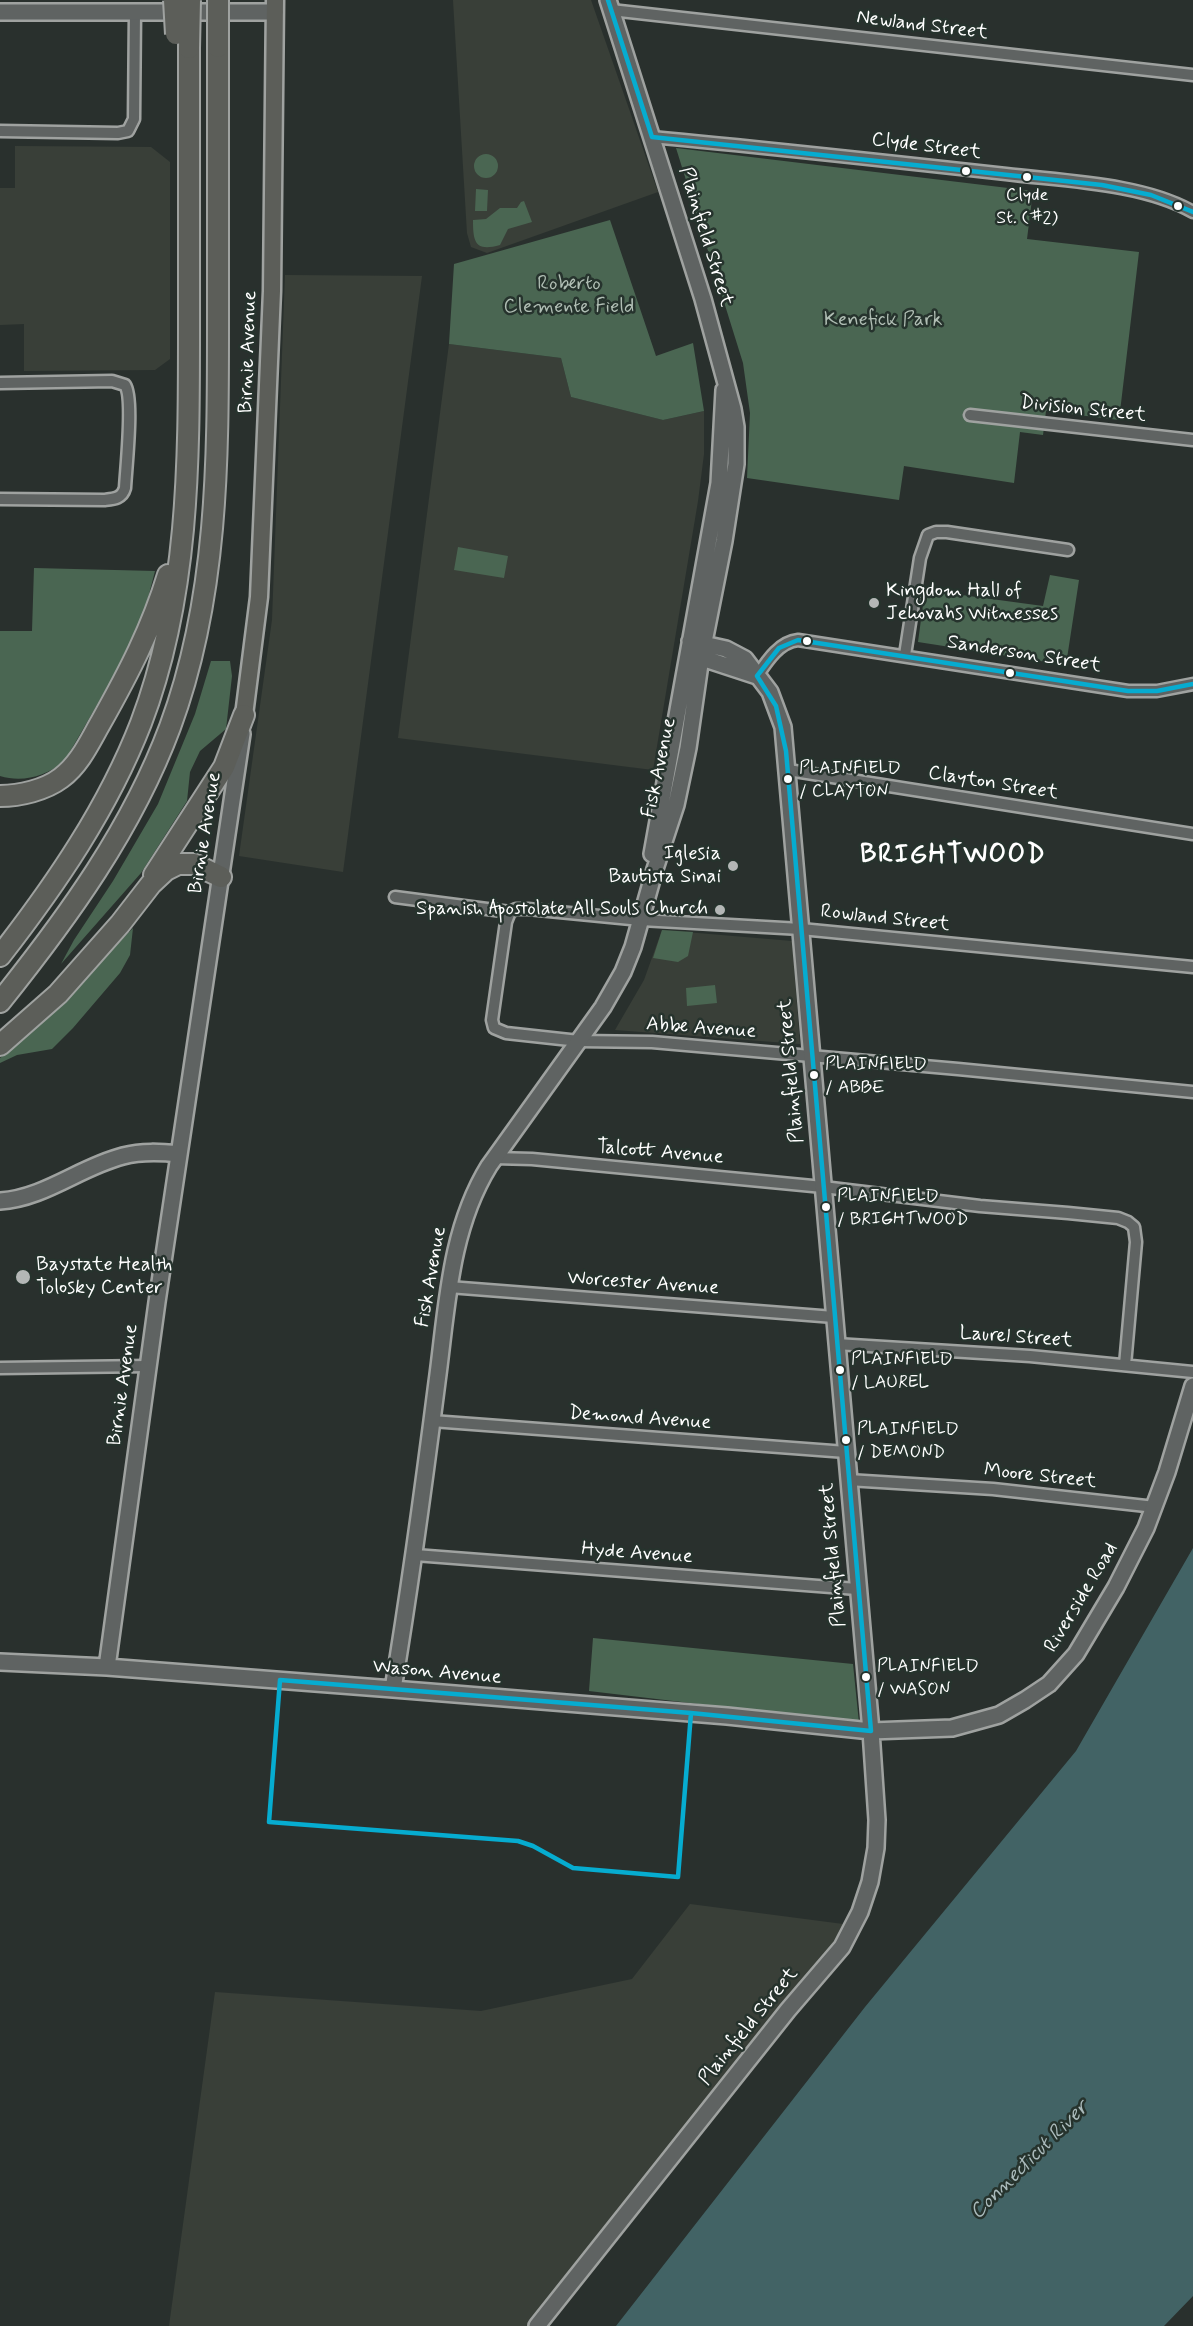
<!DOCTYPE html>
<html>
<head>
<meta charset="utf-8">
<style>
	body { margin:0 }
	canvas { display:block; background:#29302d }
</style>
</head>
<body>
<canvas width="1193" height="2326"></canvas>
<script>
const c = document.querySelector('canvas').getContext('2d');
c.lineJoin = 'round';
function fillPath(path, color) { c.fillStyle = color; c.fill(path, 'evenodd'); }
function trace(path, color, width, dash) { c.strokeStyle = color; c.lineWidth = width; c.lineCap = dash ? 'butt' : 'round'; c.setLineDash(dash || []); c.stroke(path); }
function label(font, color, halo, rows, align = 'center') {
  c.font = font + ' Mynerve,sans-serif'; c.lineWidth = 5; c.setLineDash([]); c.textBaseline = 'middle'; c.strokeStyle = halo; c.fillStyle = color; for (const [text, x, y, turn = 0] of rows) {
    c.save(); c.translate(x, y); c.rotate((+turn || 0) * Math.PI / 180); c.textAlign = isNaN(turn) ? turn : align; if (halo) c.strokeText(text, 0, 0); c.fillText(text, 0, 0); c.restore();
  }
}
fillPath(new Path2D(`
	M453,0H591L658,192L487,253L471,247L467,233Z
	M15,146L151,147L170,162V359L155,370L24,371V324L0,325V188H15Z
	M285,275L422,276L343,872L239,856L272,620Z
	M449,344L561,358L571,397L663,420L704,411V454L698,501L653,770L398,738Z
	M662,930L792,941L800,1044L615,1030L644,980Z
	M690,1904L843,1924L832,1948L528,2326H169L215,1992L481,2011L632,1979Z`), '#393f38');
fillPath(new Path2D(`
	M676,148L1033,191L1027,239L1139,252L1119,420L1046,411L1043,435L1020,432L1014,483L904,466L899,500L747,478L750,413L743,363Z
	M474 166a12 12 0 1 1 24 0a12 12 0 1 1-24 0Z
	M476,189L488,190L487,211H475Z
	M524,201L532,222L508,229L500,245C475,252 473,242 473,220L486,219L500,208H517L521,202Z
	M610,220L656,356L693,343L704,411L663,420L571,397L561,358L449,344L454,264Z
	M458,547L508,556L504,578L454,570Z
	M34,568L155,571L147,602L131,646L64,762C45,776 23,783 0,776V631H32Z
	M1050,575L1079,580L1066,665L918,642L925,590L1043,606Z
	M211,661H230L232,676L226,729L200,751L190,772L187,801L141,873L61,964L74,940L113,881L158,804L195,714Z
	M133,928L130,955L120,973L73,1028L52,1049L17,1055L0,1063V1058L52,1012Z
	M662,930L693,932L688,956L678,962L653,958Z
	M715,985L717,1003L687,1006L686,988Z
	M593,1638L853,1664L859,1723L589,1691Z`), '#4a6652');
fillPath(new Path2D(`
	M1193,1548V2296L1164,2326H616L865,2007L1076,1751Z`), '#426365');
const street = new Path2D(`
	M611,10L1193,75
	M0,131L118,133L128,131L134,119L135,12
	M652,137C770,148 888,161 1006,174C1063,181 1143,183 1193,212
	M0,383L112,381L125,385C134,398 126,468 125,488C122,499 113,499 104,500L0,499
	M970,415L1193,440
	M905,655L920,558L928,535L936,532H947L1068,550
	M757,676C767,661 779,642 798,640L1128,691H1157L1193,684
	M788,770L1193,834
	M395,897L510,912L516,909H528L641,920L801,929L1193,967
	M510,912L506,922L492,1020L494,1028L506,1033L579,1041L652,1042L958,1069L1193,1092
	M494,1158L532,1159L823,1187L980,1206L1068,1213L1118,1218L1128,1222L1134,1227L1136,1242L1125,1365
	M449,1287L834,1317
	M836,1344L1030,1356L1193,1372
	M0,1368L148,1366
	M432,1421L846,1452
	M848,1480L993,1489L1155,1507
	M415,1555L857,1589`);
const secondary = new Path2D(`
	M0,12H275
	M693,655L757,676
	M652,854L719,483L724,390
	M0,1201C45,1198 80,1167 123,1156C142,1151 160,1152 179,1154
	M0,1662L107,1667L393,1689L727,1716L871,1731L952,1728L999,1715L1025,1700L1049,1684L1076,1654L1116,1587L1146,1528L1167,1472L1193,1386
	M107,1667L157,1302L242,734
	M393,1689C410,1587 424,1484 437,1382C447,1309 449,1231 489,1166L603,1007L623,972L633,947L655,869L676,805L688,748L701,657L724,541L736,464V427L733,409L703,299L608,0
	M537,2326L788,2010L842,1947L860,1912L870,1882L876,1848L877,1820L871,1731L783,727L770,692L745,659L726,649L690,641`);
const primary = new Path2D(`
	M244,715L259,597L272,291L275,0`);
const highway = new Path2D(`
	M0,796C20,796 45,790 61,778C80,764 90,741 101,722C128,674 152,628 168,575
	M154,875L224,767L244,715
	M0,956C56,884 108,808 141,723C189,597 189,463 189,330C189,236 189,142 189,48
	M0,1002C68,917 132,829 170,727C219,595 218,455 218,316C218,227 218,137 218,47
	M0,1045L58,994L120,924L151,884L166,870L178,864H194L221,877`);
trace(street, '#9fa2a0', 15);
trace(secondary, '#9fa2a0', 20);
trace(primary, '#9fa2a0', 21);
trace(highway, '#9fa2a0', 24);
trace(street, '#5f6362', 10);
trace(secondary, '#5f6362', 15);
trace(primary, '#5c5e59', 16);
trace(highway, '#5c5e59', 20);
const highwayBridge = new Path2D(`
	M174,0L176,34
	M218,47V0
	M189,48L190,0`);
trace(highwayBridge, '#9fa2a0', 24, []);
trace(highwayBridge, '#5c5e59', 20);
trace(new Path2D(`
	M608,0L652,137L1102,185L1151,195L1193,212
	M280,1680L691,1713L678,1877L573,1868L533,1846L518,1841L269,1822Z
	M691,1713L871,1731L786,751L776,706L757,676L779,648L798,640L1128,691H1157L1193,684`), '#06acd0', 4.5);
for (const [x, y, r, color] of [
	[966,171,5,"#fff"],
	[1027,177,5,"#fff"],
	[1178,206,5,"#fff"],
	[874,603,6,"#b4b7b6"],
	[807,641,5,"#fff"],
	[1010,673,5,"#fff"],
	[788,779,5,"#fff"],
	[733,866,6,"#b4b7b6"],
	[720,910,6,"#b4b7b6"],
	[814,1075,5,"#fff"],
	[826,1207,5,"#fff"],
	[23,1277,8,"#b4b7b6"],
	[840,1370,5,"#fff"],
	[846,1440,5,"#fff"],
	[866,1677,5,"#fff"]
]) { const dot = new Path2D(); dot.arc(x, y, r, 0, 2 * Math.PI); c.fillStyle = color; c.fill(dot); trace(dot, '#26332d', 2); }
label('18px', '#fff', '#26332d', [
	["Clyde",1027,196,"center"],
	["St. (#2)",1027,219,"center"],
	["PLAINFIELD",799,769],
	["/ CLAYTON",799,792],
	["PLAINFIELD",825,1065],
	["/ ABBE",825,1088],
	["PLAINFIELD",837,1197],
	["/ BRIGHTWOOD",837,1220],
	["PLAINFIELD",851,1360],
	["/ LAUREL",851,1383],
	["PLAINFIELD",857,1430],
	["/ DEMOND",857,1453],
	["PLAINFIELD",877,1667],
	["/ WASON",877,1690]
], 'left');
label('20px', '#fff', '#26332d', [
	["Newland Street",922,26,7],
	["Clyde Street",926,147,7],
	["Plainfield Street",705,237,73],
	["Birnie Avenue",249,352,-88],
	["Division Street",1083,410,6],
	["Sanderson Street",1024,655,9],
	["Fisk Avenue",660,768,-78],
	["Clayton Street",993,784,9],
	["Birnie Avenue",206,833,-81],
	["Rowland Street",885,919,6],
	["Abbe Avenue",701,1029,4],
	["Plainfield Street",792,1071,-95],
	["Talcott Avenue",660,1153,5],
	["Fisk Avenue",432,1277,-80],
	["Worcester Avenue",643,1284,4],
	["Laurel Street",1016,1338,4],
	["Birnie Avenue",124,1385,-82],
	["Demond Avenue",640,1419,4],
	["Moore Street",1040,1477,6],
	["Hyde Avenue",637,1554,4],
	["Plainfield Street",834,1555,-95],
	["Riverside Road",1082,1598,-59],
	["Wason Avenue",437,1673,5],
	["Plainfield Street",749,2027,-51]
]);
label('20px', '#b0beb4', '#26332d', [
	["Roberto",569,285],
	["Clemente Field",569,308],
	["Kenefick Park",883,321]
]);
label('20px', '#fff', '#26332d', [
	["Kingdom Hall of",886,592],
	["Jehovahs Witnesses",886,615],
	["Iglesia",721,855,"right"],
	["Bautista Sinai",721,878,"right"],
	["Spanish Apostolate All Souls Church",708,910,"right"],
	["Baystate Health",36,1266],
	["Tolosky Center",36,1289]
], 'left');
label('italic 21px', '#abbbbc', '#26332d', [
	["Connecticut River",1030,2161,-45]
]);
c.letterSpacing = '1.5px';
label('bold 26px', '#fff', '#26332d', [
	["BRIGHTWOOD",953,857]
]);
c.letterSpacing = '0px';
</script>
</body>
</html>
